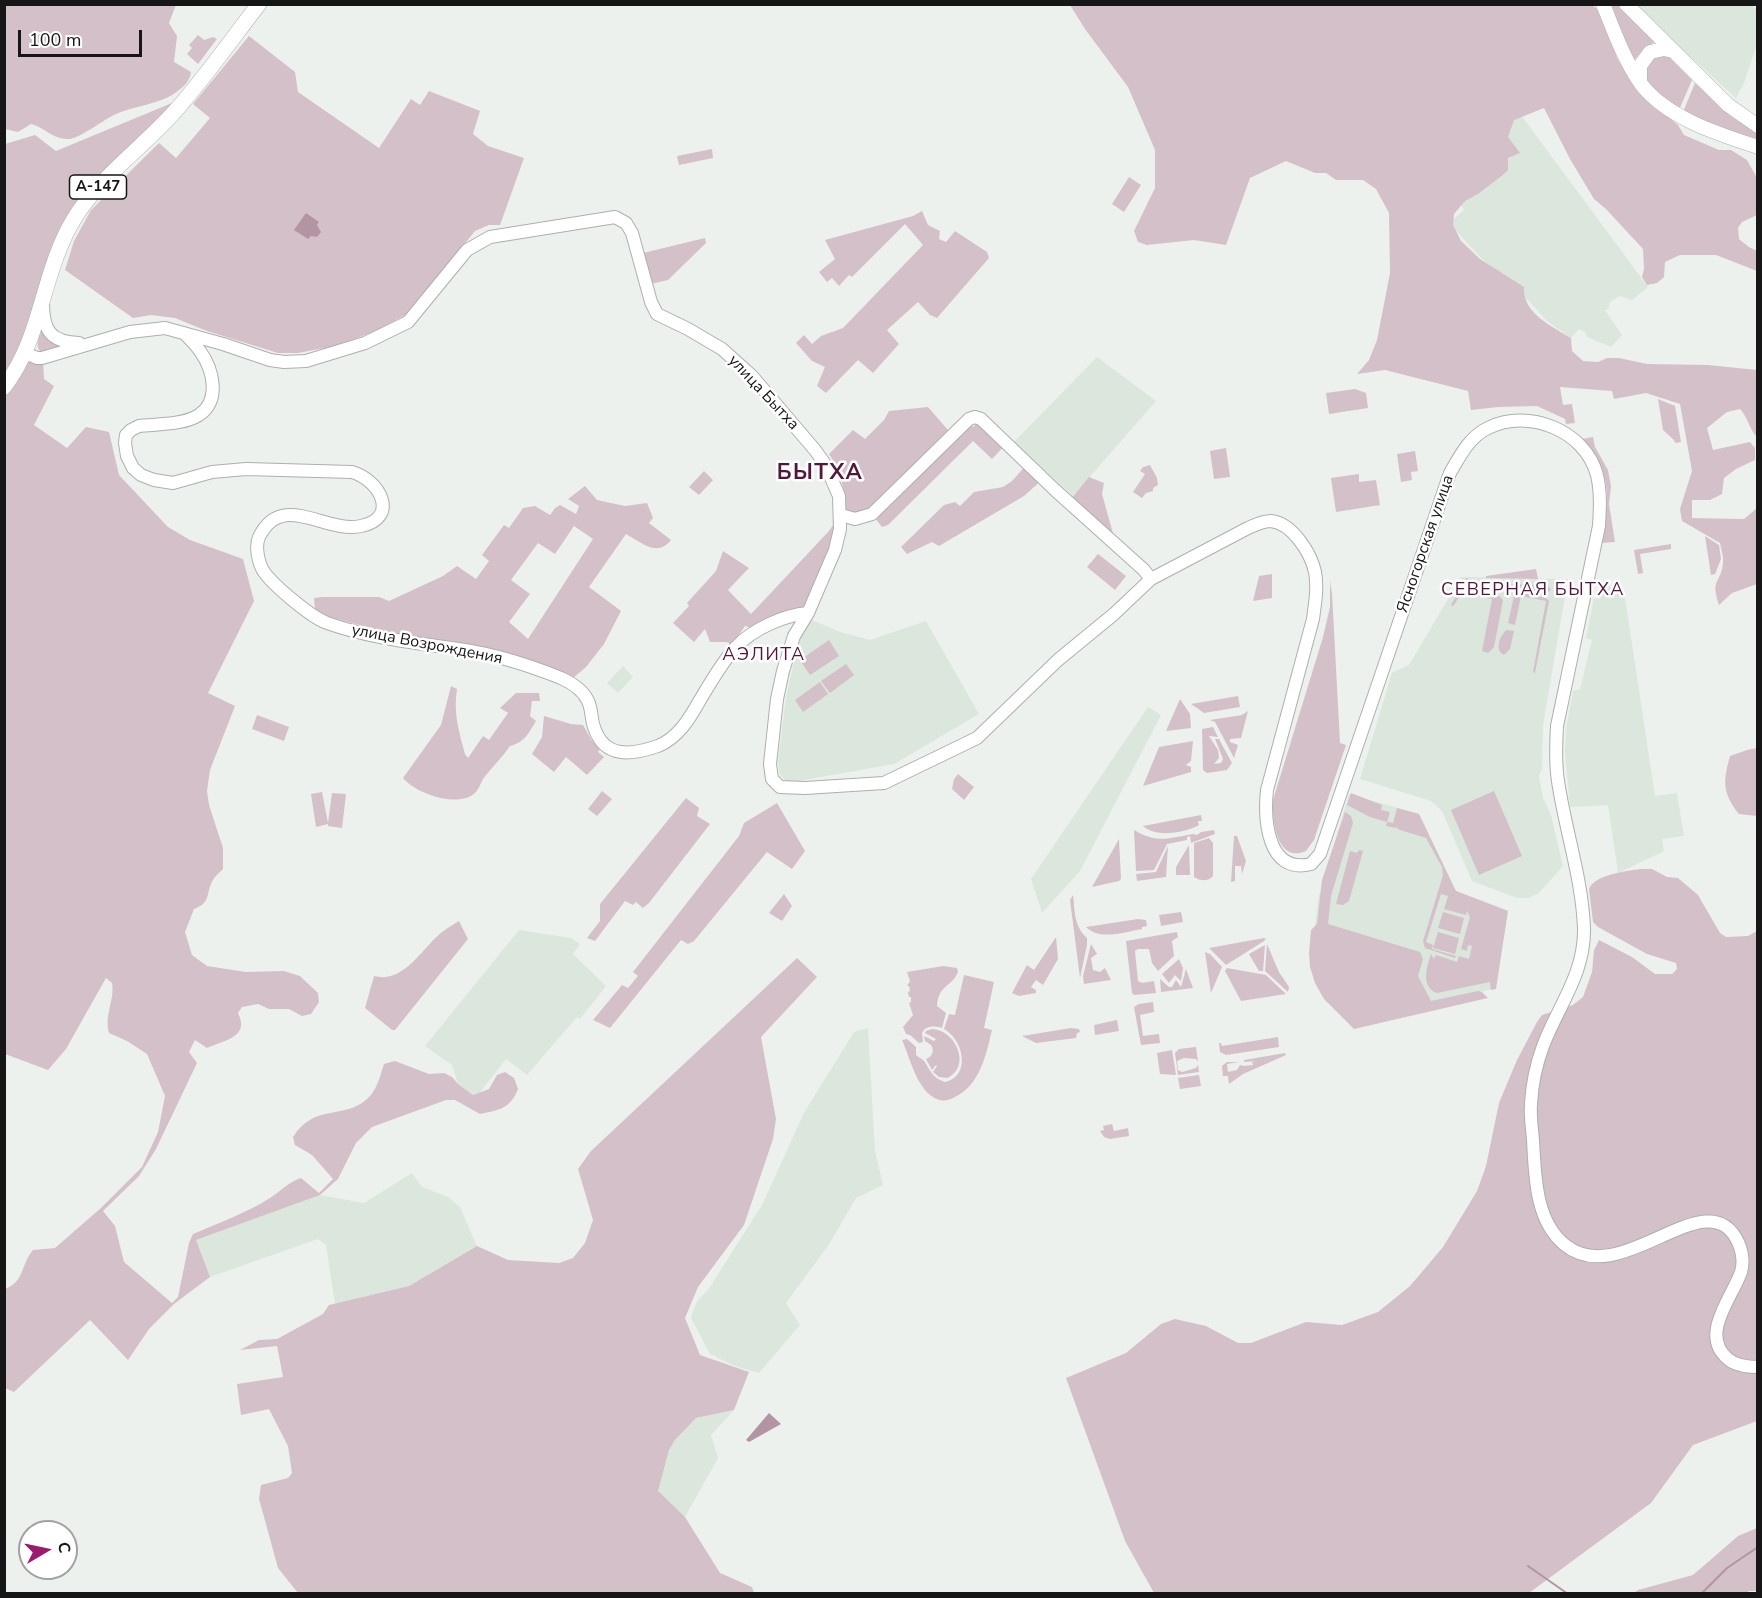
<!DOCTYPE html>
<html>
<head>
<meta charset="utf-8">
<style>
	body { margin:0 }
	#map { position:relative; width:1762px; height:1598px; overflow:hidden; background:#edf1ed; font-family:"Nunito Sans",sans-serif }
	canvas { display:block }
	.frame { position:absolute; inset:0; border:6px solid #151615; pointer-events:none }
	.north { position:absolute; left:18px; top:1520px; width:60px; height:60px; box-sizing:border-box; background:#fff; border:2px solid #a1a2a1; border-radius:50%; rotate:81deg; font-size:16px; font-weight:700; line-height:24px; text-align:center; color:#151615 }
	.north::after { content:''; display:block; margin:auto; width:21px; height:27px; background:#9c1a6e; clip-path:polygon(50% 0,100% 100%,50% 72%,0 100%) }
	.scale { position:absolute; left:18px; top:30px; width:124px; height:27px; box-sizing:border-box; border:3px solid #151615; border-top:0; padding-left:8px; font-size:18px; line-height:21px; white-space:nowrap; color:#151615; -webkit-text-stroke:4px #fff; paint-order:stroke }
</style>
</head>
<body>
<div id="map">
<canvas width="1762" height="1598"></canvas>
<div class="frame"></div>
<div class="north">С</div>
<div class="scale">100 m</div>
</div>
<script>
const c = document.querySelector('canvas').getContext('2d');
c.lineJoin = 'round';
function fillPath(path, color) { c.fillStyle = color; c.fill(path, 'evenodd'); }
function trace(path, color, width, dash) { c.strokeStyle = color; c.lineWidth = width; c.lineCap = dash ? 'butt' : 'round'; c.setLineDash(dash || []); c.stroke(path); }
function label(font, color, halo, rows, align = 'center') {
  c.font = font + ' "Nunito Sans",sans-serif'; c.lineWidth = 5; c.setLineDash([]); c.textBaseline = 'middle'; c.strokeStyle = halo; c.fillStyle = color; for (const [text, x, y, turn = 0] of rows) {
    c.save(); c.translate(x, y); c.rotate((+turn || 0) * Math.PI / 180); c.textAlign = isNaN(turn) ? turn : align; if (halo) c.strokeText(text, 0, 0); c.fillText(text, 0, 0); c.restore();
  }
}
fillPath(new Path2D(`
	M1637,5H1752L1757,10V44L1744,83L1736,98L1663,32Z
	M1518,111L1648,287L1632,300L1620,296L1610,302L1608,309L1605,310L1622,335L1611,347L1587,337L1585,332L1579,329L1571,338L1547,321L1528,300L1481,258L1449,223L1464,210L1456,199L1496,127Z
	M1097,357L1156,401L1073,496L1014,442Z
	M1461,577L1568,579L1543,725L1542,768L1539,776L1543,798L1551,815L1563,866L1539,893L1529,898H1517L1472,881L1442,811L1431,801L1360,779L1392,673L1409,665Z
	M1603,584L1624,591L1655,796L1677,793L1684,836L1662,839L1664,851L1618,873L1608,805L1570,807L1565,751L1566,729L1573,691L1580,689L1592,640L1586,638L1594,598L1600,599Z
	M812,620L840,632L870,640L926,621L979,714L894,764L787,783L780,774L778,762L786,697L801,632Z
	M623,666L633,677L618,693L607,683Z
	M1148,707L1161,715L1080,871L1042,913L1031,879Z
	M1349,794L1419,814L1454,890L1506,910L1492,989L1358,1022L1311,955L1319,895Z
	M519,930L571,938L580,944L573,954L606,986L580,1019L577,1017L527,1075L506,1059L478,1095H473L458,1084L452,1065L425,1046Z
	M868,1028L875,1151L883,1185L856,1198L830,1243L786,1303L800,1325L759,1373L735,1366L710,1354L691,1318L697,1301L708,1290L762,1205L805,1111L854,1032Z
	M412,1173L422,1187L448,1197L460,1207L477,1246L409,1286L335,1304L326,1245L318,1239L210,1277L196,1240L320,1195L364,1203Z
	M734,1410L711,1435L718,1458L685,1517L657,1492L669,1450L675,1440L696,1418Z`), '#dbe6dd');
fillPath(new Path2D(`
	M5,4L176,5L169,23L177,36L174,62L191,72C190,82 182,88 175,93C158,105 132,106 114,115C102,121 80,138 69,139C51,139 48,129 31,124L18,132L5,129Z
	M1500,4L1523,6L1525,4H1591L1602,13L1617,58L1637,91L1678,125L1684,135L1719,150H1731L1747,160L1757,178V215L1742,222L1738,228L1739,239L1749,247L1757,251V271L1716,255H1680L1665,262L1664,277L1657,283L1647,285L1642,277L1644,269L1643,249L1606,209L1594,199L1570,159L1544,108L1514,120L1508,137L1520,153L1508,158V170L1504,174L1478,194L1465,201L1454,214L1453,225L1461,241L1480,259L1524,287C1522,313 1553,327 1571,338L1572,351L1583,361L1598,362L1607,358H1619L1647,364L1708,365L1757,370V437C1749,429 1748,417 1740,409L1727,412L1707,428L1713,450L1750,442L1755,448V460L1736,469L1724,478L1722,494L1710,500H1692V518L1744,519L1757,508V584L1732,593L1719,605C1710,578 1721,584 1723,563C1724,557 1721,549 1720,543L1682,521L1680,509L1692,471L1680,404L1646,393L1614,399L1612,391L1560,387L1563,405L1572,404L1575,423L1566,424L1565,419L1537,406L1498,407L1471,410L1468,391L1385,370L1357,374L1369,360L1377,340L1390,273L1389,213L1376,189L1363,180H1336L1326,173H1315L1286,161L1250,178L1226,245L1194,240L1147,245L1138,242L1134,231L1155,188V150L1128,87L1085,29L1070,5Z
	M1610,5H1621L1655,42L1646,47L1635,59H1633Z
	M198,35L204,40L213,37L217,39L198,64L187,54L192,48L189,45Z
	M249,36L295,72L298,92L379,148L411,99L420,105L429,91L480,111L473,134L488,146L524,158L500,225H489L475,231L409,313L373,332L335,346L298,353H278L207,331L175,318L151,315L133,318L65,270L74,241L91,210L159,143L176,158L210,118L193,104Z
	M1663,55L1669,57L1692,80L1679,110L1662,98L1646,82L1645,67L1653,57Z
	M1695,83L1733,118L1757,132V141L1683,112Z
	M184,98L85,196L53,244L27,328L5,381V144L35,135L56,151Z
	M712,149L713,158L679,165L677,156Z
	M1129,177L1141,185L1124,212L1112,204Z
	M922,211L928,225L940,231L939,239L946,242L955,231L987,252L989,258L937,318L930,315L918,302L887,330L899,344L873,373L858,360L826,393L817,386L825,367L812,361L796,343L804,335L812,344L821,336L843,328L923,245L905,224L852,277L849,275L839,286L832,278L827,282L819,272L835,259L825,240L913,216Z
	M705,238L706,243L668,280L646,285L639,254Z
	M43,327L71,346L42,353C33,346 40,336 43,327Z
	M26,358L43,361L44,379L54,386L34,425L67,448L86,427L109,432L119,475L168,527L190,540L243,559L254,601L208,693L235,706L210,770L207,791L209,805L223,848V869C220,872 215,876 213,880C205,894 212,902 194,909L185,932L192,955L207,966L246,972L284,971L300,976L318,993L319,1002L311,1014L302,1016L289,1009H269L258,1004L242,1007L238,1013C250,1037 225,1040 207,1048L195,1040L189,1052L197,1063L156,1149L139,1176L103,1211L115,1226L124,1262L172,1303L178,1297L189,1243L193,1234C219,1223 246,1213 270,1198C280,1192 288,1182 301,1178L319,1193L333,1179L312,1155L295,1145L293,1137C314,1103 344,1120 367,1099C377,1090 380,1076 384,1064L395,1061L429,1074L444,1073L452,1077L458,1084L473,1095L489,1089L497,1075L505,1072L514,1078L518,1089C510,1109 499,1110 480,1114L455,1100H446L372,1127L356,1143L338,1179L320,1195L196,1240L210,1277L174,1304L149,1329L128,1360L90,1320L14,1392L5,1388V1289C25,1281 20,1266 33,1250L55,1248L101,1208L142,1167L158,1132L165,1096L147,1054L127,1041L109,1033C104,1015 115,1000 112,983L106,978L66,1049L48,1070L5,1054L4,392Z
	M1355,389L1366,393L1368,408L1329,414L1326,393Z
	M1658,399L1675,406L1681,442L1675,443L1674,440L1663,430Z
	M928,407L948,430L870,508L855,513L846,511C845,491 841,471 829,454L853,430L865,439L884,420L889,411Z
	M981,419L1007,443L992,459L973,441L888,525L882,527L872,514L966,422L973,427Z
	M1593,437L1595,447L1608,470L1611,486L1609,504L1615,542L1601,543C1609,500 1614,473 1582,439Z
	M1226,448L1230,477L1214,479L1210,451Z
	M1415,451L1418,471L1411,472L1412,480L1401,482L1397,454Z
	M1028,463L1043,479L1024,496L939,546L932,542L907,554L901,547L944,505L955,502L960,506L974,492L1003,487L1012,481Z
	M1150,465L1157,478L1158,485L1153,488V491L1146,493L1142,498L1133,492L1145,474L1140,471L1143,467Z
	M704,471L713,480L699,495L689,487Z
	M1359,474V482L1376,480L1380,505L1336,512L1331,478Z
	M1089,477L1104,483L1102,494L1114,537L1071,499Z
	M585,486L597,500L625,506L647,503L653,518L649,523L671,540C657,558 641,542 626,534L589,587L621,611L604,644L586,667L573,678C529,655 478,650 430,641C393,634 358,625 322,615L315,609L314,598L322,597H379L389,601L443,576L457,566L476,579L489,561L482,555L504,525L509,528L523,508L535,506L550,515L555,508L560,505L576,514L579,506L568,499ZM574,526L593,539L528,639L509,622L530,594L511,580L538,543L555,554Z
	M841,515L808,613L759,630L745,626L732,645L727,642H710L705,629L694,642L673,623L689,606L687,603L716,571L723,551L749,568L728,590L751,614L828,532Z
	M1705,536L1719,545L1721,559L1715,574L1711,575Z
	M1671,544V549L1640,554L1643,573L1638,574L1634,550Z
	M1098,554L1126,576L1115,590L1087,567Z
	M1536,569L1538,579L1486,578V576Z
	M1272,574V598L1253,601L1259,576Z
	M1466,578L1477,583L1485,584L1547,585L1551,590L1546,593L1514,586L1502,591L1467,586L1453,606L1451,605Z
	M1330,581L1332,593L1340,743L1346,745L1314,840L1306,851C1276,864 1272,819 1273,800L1323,637L1330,607Z
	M1473,590L1499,596L1503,600L1494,647L1488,653L1482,651L1492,599L1467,594Z
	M1521,592L1546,598L1549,601L1535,673L1533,672L1546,601L1521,596L1515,625L1508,623L1514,596Z
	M1506,630L1514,631L1510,649L1504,655L1500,652C1496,643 1501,636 1506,630Z
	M829,640L839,656L810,675L800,660Z
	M846,664L854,675L830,693L821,681Z
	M820,682L828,694L803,712L795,700Z
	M451,686L457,689C453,712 459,732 465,754L468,758L483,736L489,740L508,713L500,708L516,693H539L540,701H532L530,716L536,721C528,734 525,742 510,746C502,758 492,767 483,779C481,783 479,788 476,792C460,809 416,794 403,778L441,725Z
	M1238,696L1240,707L1204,713L1191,704Z
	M1180,699L1190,714L1191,728L1166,731Z
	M1248,711L1241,738L1230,739V742L1238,745L1234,758L1215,722L1210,720L1242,715Z
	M257,715L289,727L284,741L252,729Z
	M544,716L571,724L583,725L592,741L600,749L598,752L604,757L587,775L566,757L554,772L532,754L542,737Z
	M1213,727L1218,737L1209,736L1218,750L1219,758L1214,764L1221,763L1223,759L1215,739H1219L1232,763L1227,770L1207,773L1203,770L1202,729Z
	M1193,741L1191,761L1186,765L1191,767V772L1143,786L1159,747Z
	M1757,748V816L1739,814C1722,793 1723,781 1730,756L1747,750Z
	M958,774L974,787L964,800L952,789L954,779Z
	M602,791L612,799L597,816L588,809Z
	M1494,791L1522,856L1479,875L1451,810Z
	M322,792L328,823L332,793L346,794L342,828L328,826V824L316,827L311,794Z
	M1351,793L1382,805L1381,810L1390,812L1387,822L1393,823L1397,808L1419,814L1456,891L1508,911L1496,989L1491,990L1490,982L1437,993C1420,987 1427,966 1431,954L1434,959L1436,955L1457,962L1459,956L1469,959L1472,946L1468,945L1467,951L1461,949L1470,917L1467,911L1466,915L1444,909L1448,896L1441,894L1426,942L1433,945L1432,949L1456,956L1455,958L1425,948L1423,941L1443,875L1442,867L1426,838L1397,829L1398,826L1396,828L1386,826L1387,822L1370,817L1347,805Z
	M686,798L699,808L697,816L710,824L649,903L643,908L636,902L633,905L625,901L595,941L587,938L600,921V904Z
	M777,803L805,851L792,869L767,852L694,941L688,944L681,940L610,1028L593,1020L622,985L628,988L638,976L633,972L739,836L744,823Z
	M1345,812L1351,816L1353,823L1331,896L1328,924L1420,952L1423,959L1418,976L1431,1001L1478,991L1482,992L1488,998L1354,1029L1324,999L1315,983L1310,967L1309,953L1311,930L1317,924L1322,880Z
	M1201,815L1202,821H1198L1199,825C1185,833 1156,838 1143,826Z
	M1134,830C1158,844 1168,838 1193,834L1197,835L1201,832L1214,830L1215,834L1191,843L1190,836L1187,837V840L1167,844L1154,870L1136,871Z
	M1234,836H1237L1246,861L1242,874L1241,866H1235V881L1231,882Z
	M1209,838L1213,843V876C1208,882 1200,881 1194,877V843Z
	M1119,839L1121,879L1119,881L1092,887Z
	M1189,845L1190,875H1176V867Z
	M1168,846L1166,877L1137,881L1136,874L1156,872Z
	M1359,850L1363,851L1349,901L1343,905L1336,904L1350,851L1357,853Z
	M1640,869H1652L1667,877L1678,878L1698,895L1720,933L1726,937L1748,936L1757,931V1421L1693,1445L1651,1503L1529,1593H1154L1125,1541L1066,1378L1126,1353L1161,1324L1175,1319L1206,1326L1238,1343H1251L1306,1322L1342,1325L1378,1312L1410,1286L1443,1247L1477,1191L1486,1166L1499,1103L1517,1060L1537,1022L1542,1015L1573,1005L1583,997L1592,972L1594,950L1599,940L1632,957L1655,974H1672L1677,969L1676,963L1647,954L1598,927L1593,922L1589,889C1594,875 1626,871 1640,869Z
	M784,894L792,906L782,921L769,913Z
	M1073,895C1075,912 1074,926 1087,938V945L1080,978L1070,900Z
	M1181,912L1183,922L1161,926L1159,915Z
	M1443,912L1464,918L1460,934L1438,928Z
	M1138,919L1146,920L1147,926L1142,927V929C1125,932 1100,941 1086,927Z
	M459,921L468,939L395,1030H392L365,1008L374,976C404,984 422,948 442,932C447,928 453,925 459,921Z
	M1177,932L1178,937L1172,941L1174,956L1158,971L1152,963L1149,949H1138L1135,951L1138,981L1142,983L1154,981L1156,993L1134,995L1132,993L1126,941Z
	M1438,932L1459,938L1455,954L1433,948Z
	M1056,937L1058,959L1043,985L1036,980L1031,987L1036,990V993L1019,996L1012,993L1027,965L1034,970Z
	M1264,938L1266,939L1264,941L1226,965L1209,948Z
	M1091,944L1097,954L1091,958L1093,970L1100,972L1105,968L1111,980L1084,984L1083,976Z
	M1267,944L1279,972L1289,987L1288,992L1265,971Z
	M1265,945L1263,971H1259L1249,954Z
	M1205,952L1210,954L1222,967L1211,993Z
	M797,958L817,977L761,1037L776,1119L773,1139L744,1225L698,1287L685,1318L700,1355L749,1372L734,1410L696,1418L675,1440L669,1450L658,1491L685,1517L720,1573L752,1587L754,1593H298L278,1568L259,1499L261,1485L288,1478L292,1473L288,1446L269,1409L241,1415L237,1384L283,1377L277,1346L240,1350L259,1340L277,1339L323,1314L329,1305L409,1286L477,1246L508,1260L559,1263L573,1258L585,1243L593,1220L578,1169L591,1151Z
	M1179,959L1183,968L1181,981L1175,975L1169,983L1162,974Z
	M943,966L957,968L958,972C952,987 938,985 937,1006L946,1013L942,1028C935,1026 926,1025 922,1033L923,1042L919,1043L910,1035L906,1034L903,1027L913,1015L909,1003L911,1002V997H909L908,992L910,991L909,986H907L910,981L907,972Z
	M1227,968L1266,975L1286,994L1241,1001L1225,971Z
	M1186,969L1193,988L1161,992L1160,979L1169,987H1172L1176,980L1181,987Z
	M964,975L994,982L984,1028L992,1030C986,1055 980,1085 955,1097C948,1101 940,1102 933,1097C916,1086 910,1058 902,1040L907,1039L916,1047V1055C918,1057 921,1058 924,1061C931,1071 932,1078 945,1082C972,1076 963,1039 944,1029L949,1014L955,1015Z
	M1153,1002L1154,1012L1140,1015L1143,1036L1159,1034L1160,1043L1141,1045L1134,1007L1139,1004Z
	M1117,1020L1119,1031L1095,1035L1094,1025Z
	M1071,1028L1079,1029L1080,1032L1077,1033L1076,1038L1036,1043L1022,1036Z
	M932,1029C956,1030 972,1067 947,1078L939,1077L933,1072L937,1066L936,1065L932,1070L926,1059C932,1057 935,1051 931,1045L925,1041L924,1036L934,1041L936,1039L925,1033L926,1031Z
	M1278,1037L1279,1047L1226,1055L1220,1052L1219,1043H1221L1222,1046Z
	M1196,1047L1198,1062L1196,1059L1184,1058L1177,1061L1178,1070L1182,1072L1196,1068L1198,1065L1199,1072L1178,1075L1175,1053L1179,1049Z
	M1172,1050L1176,1075L1160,1074L1157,1053Z
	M1285,1053L1286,1055L1243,1074L1229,1084L1228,1076H1223L1222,1066L1227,1062H1239L1227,1064L1228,1072L1237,1070L1240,1065L1244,1066L1253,1065L1252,1062L1255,1061L1244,1062V1060Z
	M1199,1075L1201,1086L1180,1089L1178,1078Z
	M1112,1124L1114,1131L1128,1128L1129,1136L1110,1139L1104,1137L1100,1131L1104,1130L1103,1126Z
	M1757,1528V1591H1749L1745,1594L1634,1593L1638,1590L1693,1575L1738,1536Z`), '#d4c0c9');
fillPath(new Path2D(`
	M306,213L319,222L317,225L321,232L317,237L311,236L308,239L294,230Z
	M769,1413L781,1424L749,1442L746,1440Z`), '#b294a3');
trace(new Path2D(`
	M1528,1566L1568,1594
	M1701,1594L1727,1568L1758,1547`), '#b294a3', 2);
const tertiary = new Path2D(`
	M43,303C43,331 51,342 79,343
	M184,333C190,339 196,345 200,351C213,369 221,400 199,415C183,425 157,424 139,426L131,430L126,435L125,443L127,456L133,468L141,475L154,480L173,483L212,472L246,469L352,472C380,480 400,518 361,526C325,534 282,490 259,537C255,546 258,563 264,572C274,586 311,617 327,623C372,639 419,643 465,650C497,655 531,666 561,678C572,683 583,690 588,701C592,709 591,719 594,727C604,759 632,755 658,746C678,738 690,718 700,700C709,685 724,659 736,647C753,629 784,615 808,613
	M25,353L37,358H42L130,332L165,328L223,344L270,360L284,362L306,361L365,343L408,322L467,250L490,237L615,217L626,223L632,233L651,302L657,314L688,329L722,349L752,376L815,450L825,464L839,496L840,529L835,550L808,613L794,636L783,671L777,699L770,764L772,779L780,787L805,788L884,783L977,738L1058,660L1114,614L1151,579L1248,528C1255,525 1263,521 1271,521C1292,523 1311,553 1315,572C1318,588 1315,603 1313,619L1267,790C1264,819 1267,875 1311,864L1320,854L1450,473C1460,456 1469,437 1488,428C1528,408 1585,430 1597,475C1601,492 1600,509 1599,526L1557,726C1556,744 1555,763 1558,781C1565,829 1582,878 1584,928C1585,974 1558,1006 1543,1046C1536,1065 1532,1084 1531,1104C1530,1116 1532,1128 1533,1140C1535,1175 1535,1221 1565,1245C1622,1291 1707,1177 1738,1242C1742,1251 1744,1262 1741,1272C1732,1298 1699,1335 1728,1359C1736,1366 1747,1367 1758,1367
	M841,515L855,519L872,514L969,419L975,417L981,419L1055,490L1144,570L1151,579`);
const secondary = new Path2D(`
	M1603,4C1614,31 1624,60 1641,84C1667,118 1718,134 1758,147
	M1626,4L1728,105L1758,126
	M1640,79V66L1650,52L1664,49L1673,51`);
const primary = new Path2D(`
	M4,387C42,339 42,271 74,219C101,175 144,147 177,109C206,76 232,39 259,4`);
trace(tertiary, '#acb0ad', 14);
trace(secondary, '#acb0ad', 15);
trace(primary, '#acb0ad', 16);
trace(tertiary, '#fff', 12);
trace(secondary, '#fff', 14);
trace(primary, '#fff', 15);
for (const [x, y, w] of [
	[98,187,57]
]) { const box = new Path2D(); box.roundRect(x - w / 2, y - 12, w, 24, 4.5); c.fillStyle = '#fff'; c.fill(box); trace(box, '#151615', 1.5); }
label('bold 15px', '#151615', null, [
	["А-147",98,187]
]);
label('16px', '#151615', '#fff', [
	["улица Бытха",763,393,47],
	["Ясногорская улица",1426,544,-71],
	["улица Возрождения",427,645,11]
]);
c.letterSpacing = '1.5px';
label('18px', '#52163b', '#fff', [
	["СЕВЕРНАЯ БЫТХА",1533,591],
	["АЭЛИТА",764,656]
]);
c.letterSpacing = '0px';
c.letterSpacing = '1.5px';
label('bold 22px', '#52163b', '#fff', [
	["БЫТХА",820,474]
]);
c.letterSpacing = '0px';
</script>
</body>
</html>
